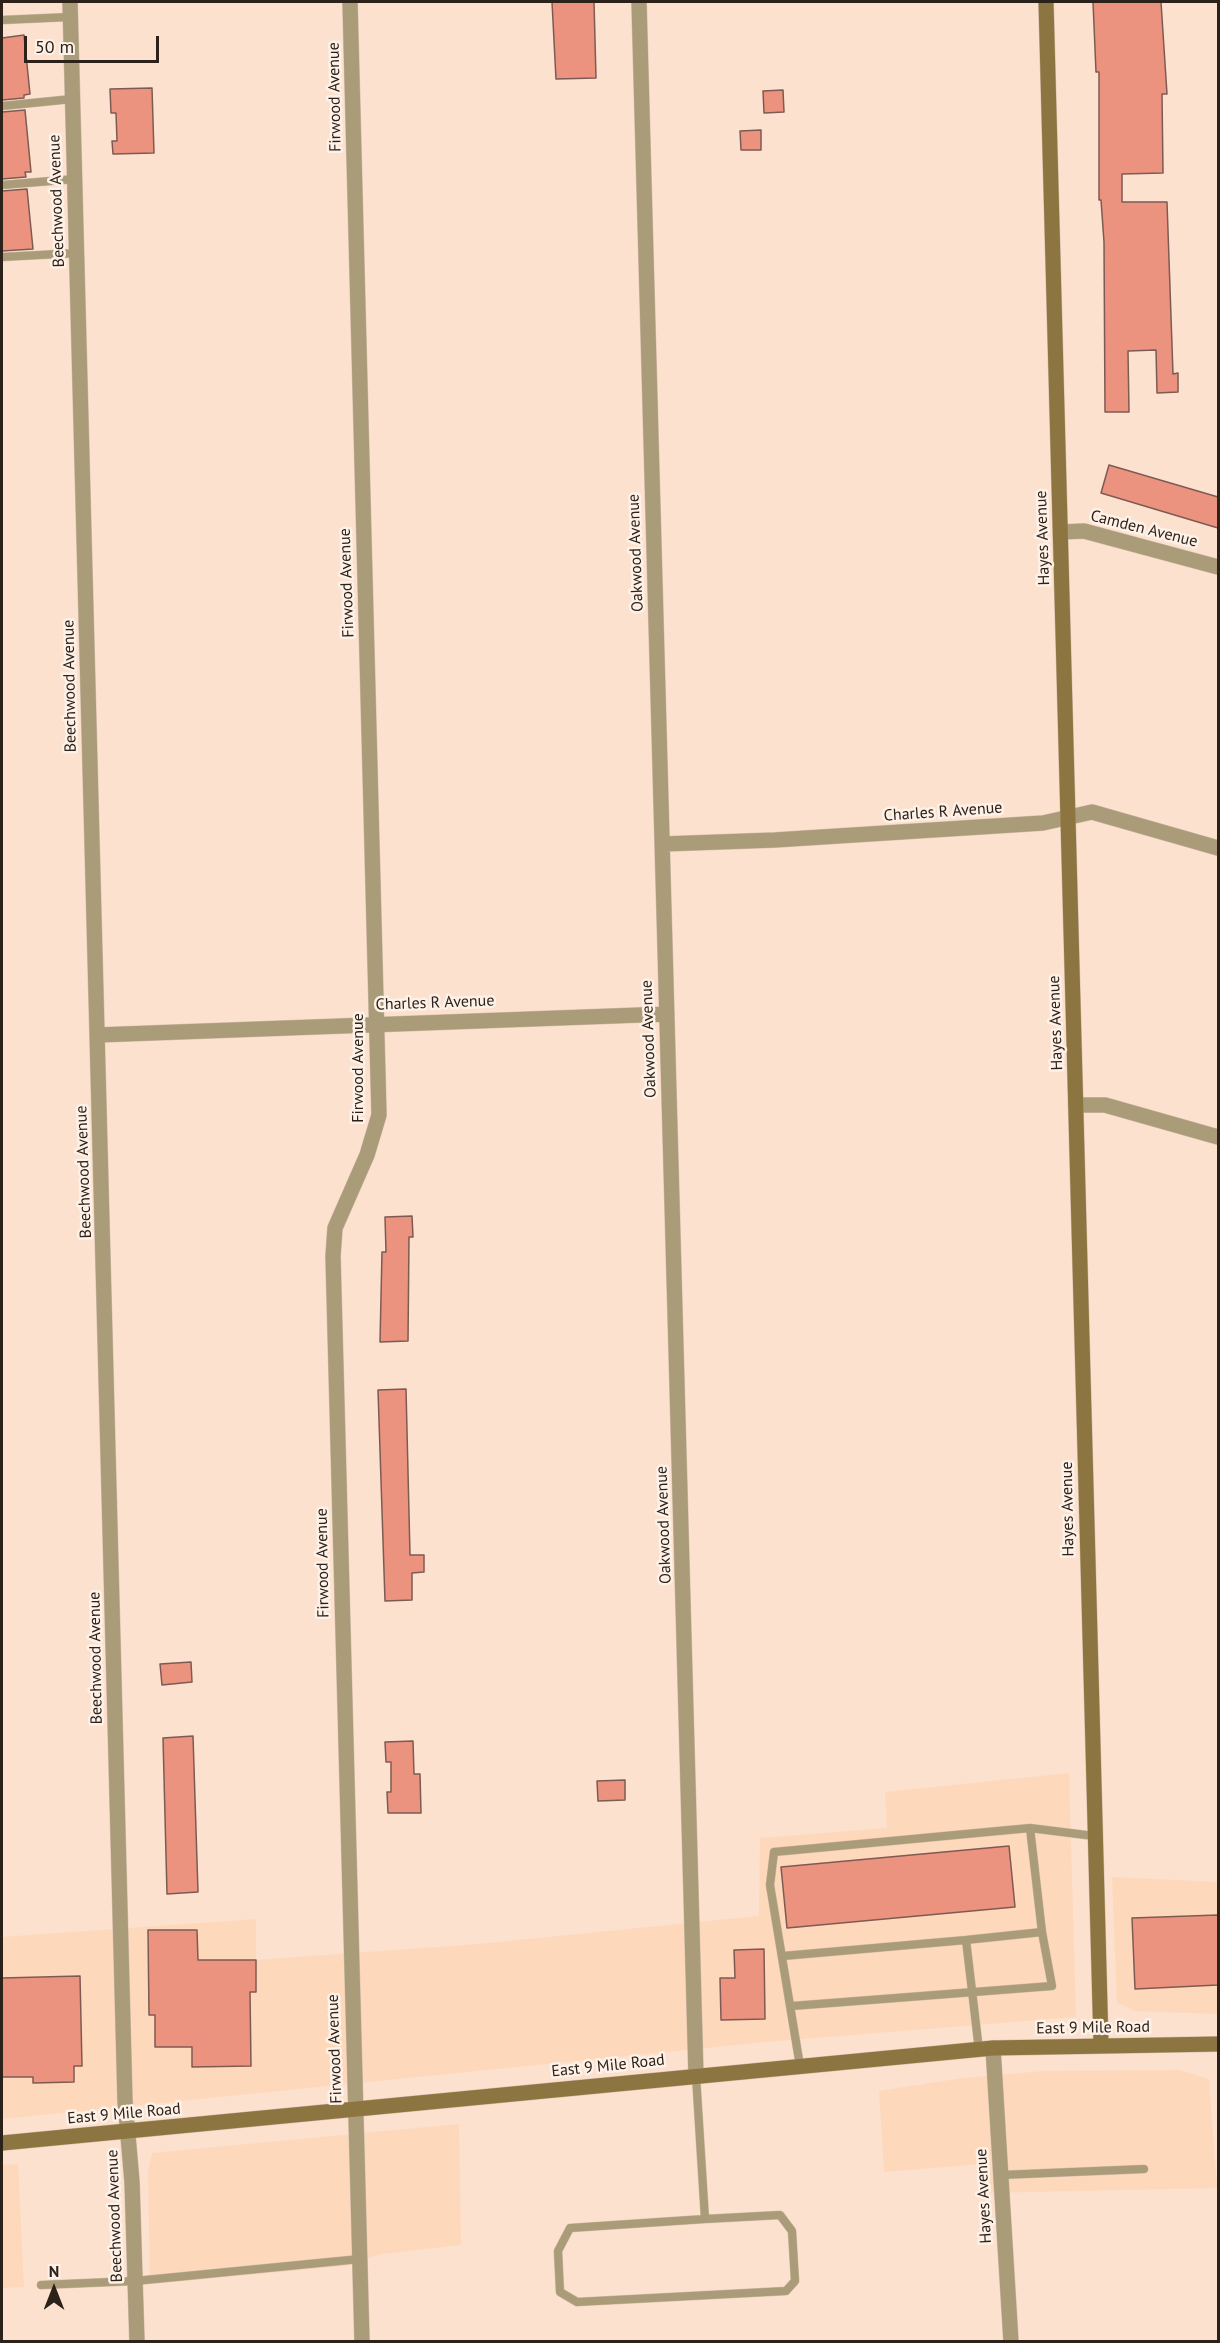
<!DOCTYPE html>
<html>
<head>
<meta charset="utf-8">
<style>
	body { margin:0 }
	#map { position:relative; width:1220px; height:2343px; overflow:hidden; background:#fbe1ce; font-family:"PT Sans",sans-serif }
	canvas { display:block }
	.frame { position:absolute; inset:0; border:3px solid #2d2219; pointer-events:none }
	.north { position:absolute; left:24px; top:2259px; width:60px; height:60px; -webkit-text-stroke:4px #fef1e8; paint-order:stroke; rotate:0deg; font-size:16px; font-weight:700; line-height:24px; text-align:center; color:#2d2219 }
	.north::after { content:''; display:block; margin:auto; width:21px; height:27px; background:#2d2219; clip-path:polygon(50% 0,100% 100%,50% 72%,0 100%) }
	.scale { position:absolute; left:24px; top:36px; width:135px; height:27px; box-sizing:border-box; border:3px solid #2d2219; border-top:0; padding-left:8px; font-size:18px; line-height:21px; white-space:nowrap; color:#2d2219; -webkit-text-stroke:4px #fef1e8; paint-order:stroke }
</style>
</head>
<body>
<div id="map">
<canvas width="1220" height="2343"></canvas>
<div class="frame"></div>
<div class="north">N</div>
<div class="scale">50 m</div>
</div>
<script>
const c = document.querySelector('canvas').getContext('2d');
c.lineJoin = 'round';
function fillPath(path, color) { c.fillStyle = color; c.fill(path, 'evenodd'); }
function trace(path, color, width, dash) { c.strokeStyle = color; c.lineWidth = width; c.lineCap = dash ? 'butt' : 'round'; c.setLineDash(dash || []); c.stroke(path); }
function label(font, color, halo, rows, align = 'center') {
  c.font = font + ' "PT Sans",sans-serif'; c.lineWidth = 5; c.setLineDash([]); c.textBaseline = 'middle'; c.strokeStyle = halo; c.fillStyle = color; for (const [text, x, y, turn = 0] of rows) {
    c.save(); c.translate(x, y); c.rotate((+turn || 0) * Math.PI / 180); c.textAlign = isNaN(turn) ? turn : align; if (halo) c.strokeText(text, 0, 0); c.fillText(text, 0, 0); c.restore();
  }
}
fillPath(new Path2D(`
	M1069,1773L1076,2017L765,2042L2,2119V1937L256,1919V1960L479,1944L759,1916L760,1838L887,1828L885,1792Z
	M1112,1877L1218,1882V2014L1135,2011L1117,2003Z
	M1179,2070L1209,2079L1217,2188L985,2193L983,2164L884,2172L879,2091L963,2078L1043,2071Z
	M459,2124L461,2245L381,2254L346,2266L150,2284L148,2172L152,2153Z
	M18,2164L24,2287L2,2288V2165Z`), '#fed8bb');
const building = new Path2D(`
	M552,2H594L596,78L556,79Z
	M1093,2H1161L1167,94H1162L1163,173L1122,174V202H1167L1173,374L1178,373V392L1157,393L1156,350L1128,351L1129,412H1105L1104,242L1101,200H1099V72H1096Z
	M24,35L30,94L24,95V98L2,100V38Z
	M152,88L154,153L113,154L112,141H117L116,113H111L110,89Z
	M783,90L784,112L764,113L763,91Z
	M25,110L31,172H25L26,177L2,179V112Z
	M761,130V150H741L740,131Z
	M27,189L33,249L2,251V191Z
	M1109,465L1218,497V528L1101,493Z
	M412,1216L413,1237H409L408,1341L380,1342L382,1252H386L385,1217Z
	M406,1389L410,1555H424V1572L412,1573V1600L385,1601L378,1390Z
	M191,1662L192,1682L162,1685L160,1664Z
	M193,1736L198,1892L167,1894L163,1738Z
	M413,1741L414,1774H420L421,1813H388L387,1792H391V1762H386L385,1742Z
	M625,1780V1800L598,1801L597,1781Z
	M1009,1846L1015,1907L787,1928L781,1867Z
	M1218,1915V1985L1135,1989L1132,1918Z
	M148,1930H197L198,1960H256V1992H250L251,2066L192,2067V2047H155V2015H149Z
	M764,1949L765,2019L721,2020L720,1978H735L734,1950Z
	M80,1976L82,2066H74V2082L33,2083V2077H2V1978Z`);
fillPath(building, '#ec9380');
trace(building, '#7d5b53', 1.5);
const lane = new Path2D(`
	M2,20L70,17
	M2,106L72,99
	M2,185L75,179
	M2,257L77,253
	M1030,1828L1094,1836
	M783,1956L966,1940
	M792,2006L1052,1986L1042,1932
	M800,2066L770,1885L774,1852L1030,1828L1042,1932L966,1940L979,2050
	M696,2076L705,2219L780,2215L792,2231L795,2281L786,2291L577,2302L560,2292L558,2251L570,2228L705,2219
	M1001,2175L1144,2169
	M41,2285L135,2281L360,2259`);
const street = new Path2D(`
	M70,2L125,2101L132,2182L137,2342
	M350,2L379,1115L367,1155L335,1228L333,1256L362,2342
	M639,2L696,2076
	M1061,532L1084,531L1218,567
	M663,844L775,840L1043,823L1092,812L1218,848
	M97,1035L667,1014
	M1076,1105H1105L1218,1137
	M993,2048L1011,2342`);
const secondary = new Path2D(`
	M1046,2L1101,2044
	M2,2143L993,2048L1218,2044`);
trace(lane, '#d6bfad', 9);
trace(street, '#d6bfad', 16);
trace(secondary, '#d6bfad', 16);
trace(lane, '#aa9b79', 8);
trace(street, '#aa9b79', 15);
trace(secondary, '#8d7541', 15);
label('16px', '#2d2219', '#fef1e8', [
	["Firwood Avenue",335,97,-91],
	["Beechwood Avenue",57,201,-92],
	["Camden Avenue",1144,529,14],
	["Hayes Avenue",1043,538,-92],
	["Oakwood Avenue",636,553,-92],
	["Firwood Avenue",347,583,-92],
	["Beechwood Avenue",70,686,-91],
	["Charles R Avenue",943,812,-4],
	["Charles R Avenue",435,1003,-2],
	["Hayes Avenue",1056,1023,-92],
	["Oakwood Avenue",649,1039,-92],
	["Firwood Avenue",358,1068,-90],
	["Beechwood Avenue",84,1172,-92],
	["Hayes Avenue",1068,1509,-91],
	["Oakwood Avenue",664,1525,-92],
	["Firwood Avenue",323,1563,-91],
	["Beechwood Avenue",96,1658,-91],
	["East 9 Mile Road",1093,2028,-1],
	["Firwood Avenue",335,2049,-92],
	["East 9 Mile Road",608,2066,-6],
	["East 9 Mile Road",124,2114,-5],
	["Hayes Avenue",984,2196,-93],
	["Beechwood Avenue",115,2216,-92]
]);
</script>
</body>
</html>
